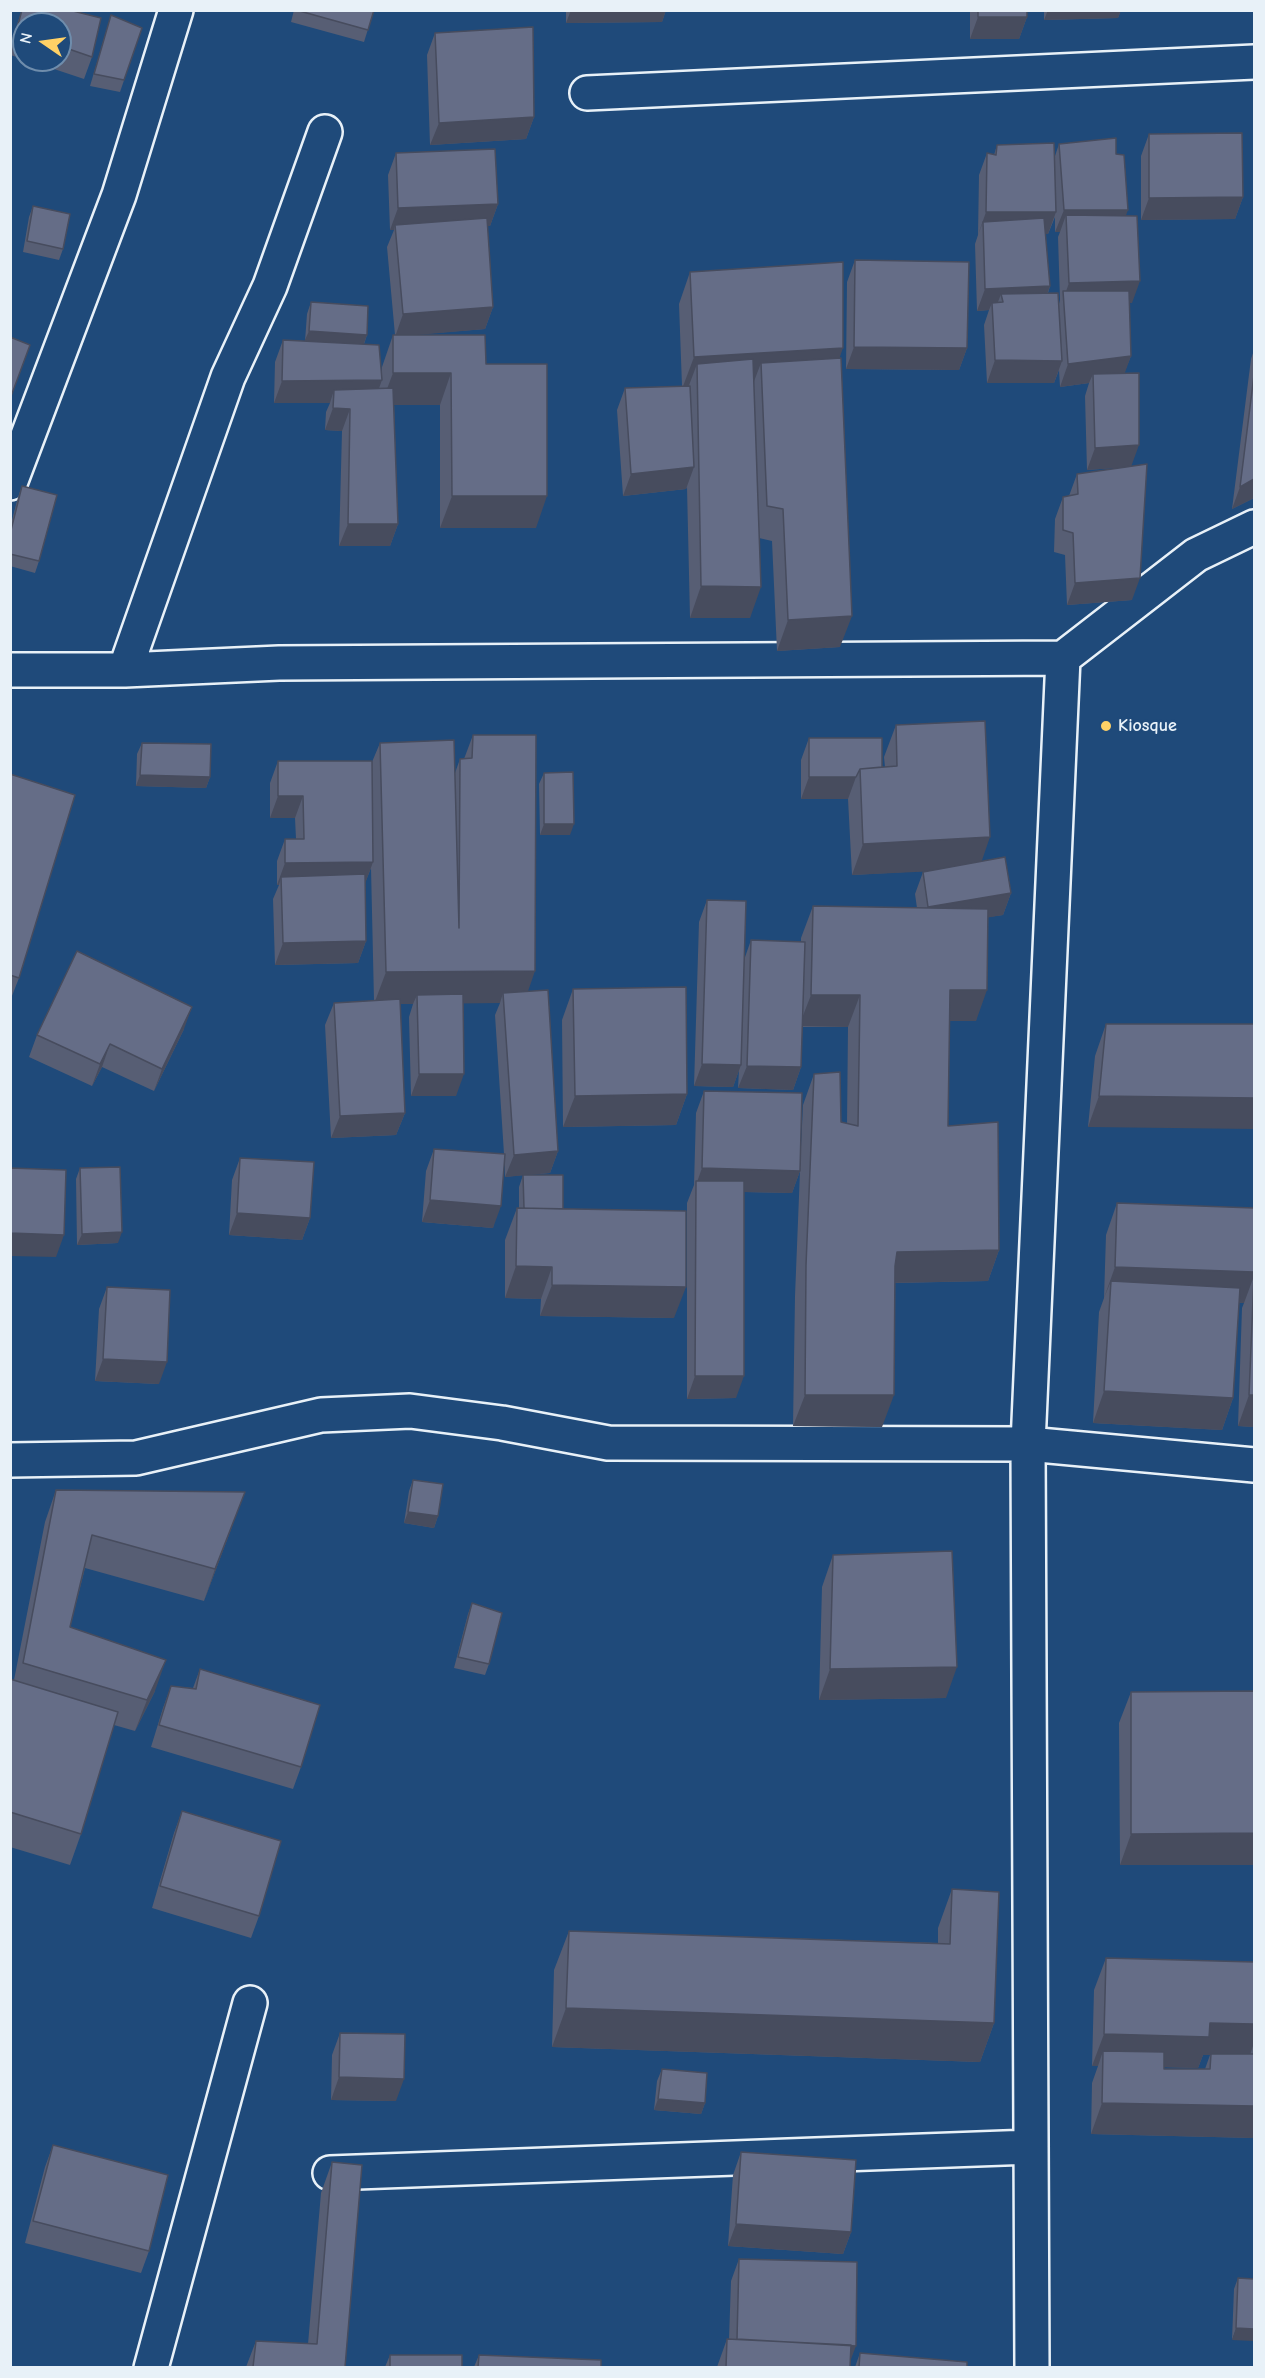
<!DOCTYPE html>
<html>
<head>
<meta charset="utf-8">
<style>
	body { margin:0 }
	#map { position:relative; width:1265px; height:2378px; overflow:hidden; background:#1f4a7a; font-family:"Comic Neue",sans-serif }
	canvas { display:block }
	.frame { position:absolute; inset:0; border:12px solid #e8f1f8; pointer-events:none }
	.north { position:absolute; left:12px; top:12px; width:60px; height:60px; box-sizing:border-box; background:#1f4a7a; border:2px solid #6f8dac; border-radius:50%; rotate:283deg; font-size:16px; font-weight:700; line-height:24px; text-align:center; color:#e8f1f8 }
	.north::after { content:''; display:block; margin:auto; width:21px; height:27px; background:#ffd166; clip-path:polygon(50% 0,100% 100%,50% 72%,0 100%) }
</style>
</head>
<body>
<div id="map">
<canvas width="1265" height="2378"></canvas>
<div class="frame"></div>
<div class="north">N</div>
</div>
<script>
const c = document.querySelector('canvas').getContext('2d');
c.lineJoin = 'round';
function trace(path, color, width, dash) { c.strokeStyle = color; c.lineWidth = width; c.lineCap = dash ? 'butt' : 'round'; c.setLineDash(dash || []); c.stroke(path); }
function fillPath(path, color) { c.fillStyle = color; c.fill(path, 'evenodd'); }
function label(font, color, halo, rows, align = 'center') {
  c.font = font + ' "Comic Neue",sans-serif'; c.lineWidth = 4.5; c.setLineDash([]); c.textBaseline = 'middle'; c.strokeStyle = halo; c.fillStyle = color; for (const [text, x, y, turn = 0] of rows) {
    c.save(); c.translate(x, y); c.rotate((+turn || 0) * Math.PI / 180); c.textAlign = isNaN(turn) ? turn : align; if (halo) c.strokeText(text, 0, 0); c.fillText(text, 0, 0); c.restore();
  }
}
const minor = new Path2D(`
	M587,93L1254,62
	M10,483L119,195L176,10
	M10,670H125L279,663L1063,658L1196,555L1254,527
	M125,670L228,377L270,286L325,132
	M10,1460L136,1458L321,1415L410,1411L502,1423L608,1443L1028,1444L1254,1465
	M330,2173L1031,2147
	M151,2368L250,2003
	M1032,2368L1028,1444L1063,658`);
trace(minor, '#e8f1f8', 38);
trace(minor, '#1f4a7a', 33);
fillPath(new Path2D(`
	M22,10H69L92,57L84,79L27,60H60V24H24V59L10,55V45Z
	M294,10H374L364,42L291,22Z
	M566,10H666L662,22L566,23Z
	M970,10H1027V17L1019,39H970Z
	M1044,10H1121L1118,18L1044,20Z
	M111,15L142,28L120,92L90,86Z
	M435,33L534,117L526,139L430,145L427,55Z
	M1149,134L1243,197L1235,219L1141,220V156Z
	M1059,144L1116,154L1126,216L1132,303H1129L1131,356L1124,373L1131,466L1132,600L1067,605L1065,555L1054,552L1055,519L1063,497L1069,496L1077,474L1127,467L1087,470L1085,396L1089,383L1060,387L1059,370L1054,383H987L984,325L989,310L977,311L975,244L978,235L979,175L987,153L994,155L997,145L1055,156ZM1055,217V232H1060L1058,237L1060,300L1059,304L1048,293L1050,286L1045,234H1048Z
	M396,153L498,204L490,226H487L493,307L485,329L409,335L486,364L536,528H440V405H394L398,524L390,546H339L342,431L325,430L326,412L330,403H274L275,362L283,340L305,341L307,314L311,302L367,335L364,344L382,373V367L393,335H395L387,247L394,230H390L388,175Z
	M33,206L63,249L59,260L23,252L29,217Z
	M855,260L967,348L959,370L846,369L847,282Z
	M690,272L840,358V647L777,651L772,541L759,538L750,618H690L687,487L686,489L623,496L617,410L625,388L682,386L679,304Z
	M1254,350V498L1232,509L1251,359Z
	M22,486L39,561L35,573L10,566V528L18,497Z
	M896,725L981,861L1011,893L1003,915L988,917L976,1021H949L948,1126L999,1250L988,1281L895,1283L882,1427L793,1426L795,1296L800,1171L792,1193L744,1192L736,1398L687,1399V1203L694,1185L696,1113L704,1091L800,1167L803,1105L814,1074L841,1122L847,1124L848,1027H802L801,1067L793,1090L738,1088L739,1070L733,1087L694,1086L699,922L707,900L744,960L751,940L801,942V938L813,906L917,908L915,894L923,872L924,871L852,875L848,799H801V760L809,738L882,767H885L884,757Z
	M473,735L528,991L558,1151L550,1173L526,1175L563,1209L674,1318L540,1316L541,1299L505,1298V1240L517,1208H519V1187L523,1175L505,1177V1161L493,1228L422,1222L426,1171L434,1149L504,1154L495,1015L500,1003H463L456,1096H411L409,1017L413,1004H400L405,1113L396,1135L331,1138L325,1025L334,1003L374,1001L371,868L365,883L366,941L358,963L275,965L273,899L279,885H277V861L285,839H296L295,818H270V783L278,761L372,762L380,743L455,773L460,759H464Z
	M142,743L210,777L206,788L136,786L137,754Z
	M544,773L570,835H540L539,784Z
	M10,774L19,978L10,1001Z
	M573,989L687,1094L676,1125L563,1127L562,1020Z
	M1106,1024H1254L1088,1127L1095,1056Z
	M184,1029L154,1091L102,1067L92,1086L29,1057L37,1035Z
	M240,1158L310,1218L302,1240L229,1235L232,1180Z
	M80,1168L118,1243L77,1245L76,1179Z
	M1117,1203L1254,1208V1427L1238,1426L1242,1308L1244,1303H1239L1233,1398L1222,1430L1093,1423L1099,1312L1104,1298L1106,1235Z
	M107,1287L159,1384L95,1381L99,1309Z
	M413,1480L438,1516L434,1528L404,1523L409,1491Z
	M56,1490L233,1524L204,1601L85,1568L70,1627L155,1691L135,1731L114,1725L81,1834L70,1865L10,1847V1679L14,1680L45,1522Z
	M833,1555L946,1698L819,1700L822,1587Z
	M472,1603L489,1664L485,1675L454,1668L468,1614Z
	M200,1669L301,1767L293,1789L151,1747L163,1708L171,1686L193,1688Z
	M1254,1691V1865H1120L1119,1723L1131,1692Z
	M182,1811L259,1916L251,1938L152,1908L174,1833Z
	M952,1889L994,2023L980,2062L552,2047L554,1970L569,1931L938,1943V1928Z
	M1106,1958L1254,1962V2138L1091,2134L1092,2083L1098,2066H1092L1094,1990ZM1203,2055H1210L1205,2069H1164V2067L1198,2068Z
	M340,2033L396,2101L331,2100L332,2055Z
	M662,2069L705,2103L701,2114L654,2110L657,2081Z
	M53,2145L149,2251L141,2273L25,2243L45,2167Z
	M741,2152L851,2232L843,2254L728,2246L733,2175Z
	M332,2162L345,2367H246L256,2341L308,2344L321,2193Z
	M739,2259L850,2361V2367H717L727,2339H729L731,2281Z
	M1238,2278L1254,2279L1232,2340L1234,2289Z
	M860,2353L967,2367H855Z
	M390,2355L462,2367H385Z
	M479,2355L601,2367H474Z`), '#575e74');
fillPath(new Path2D(`
	M571,10H666L662,22L566,23Z
	M1048,10H1121L1118,18L1044,20Z
	M978,17H1027L1019,39H970Z
	M534,117L526,139L430,145L439,123Z
	M1243,197L1235,219L1141,220L1149,198Z
	M498,204L490,226L396,230L395,225L394,230H390L398,208Z
	M1064,210H1128L1120,232L1066,215L1060,232H1055Z
	M986,212H1056L1048,234H983V222L978,235Z
	M1140,281L1132,303L1064,305V297L1069,283Z
	M1050,286L1042,308L1003,302L1001,294L995,310L992,303L989,310L977,311L985,289Z
	M493,307L485,329L395,337L403,314Z
	M309,331L367,335L363,346L304,342Z
	M854,347L967,348L959,370L846,369Z
	M843,348L832,380L761,363L753,384L697,364L688,388L682,389L694,357Z
	M1131,356L1123,378L1093,374L1089,383L1060,387L1068,364Z
	M995,360L1062,361L1054,383H987Z
	M393,373H451L440,405H381Z
	M382,380L374,402L334,390L330,403H274L282,381Z
	M333,408L350,409L342,431L325,430Z
	M1139,445L1131,467L1087,470L1095,448Z
	M694,467L686,489L623,496L631,474Z
	M1254,479V498L1232,509L1240,487Z
	M452,496H547L536,528H440Z
	M348,524H398L390,546H339Z
	M1140,578L1132,600L1067,605L1075,583Z
	M701,586L761,587L750,618H690Z
	M852,616L840,647L777,651L788,620Z
	M140,775L210,777L206,788L136,786Z
	M809,777H856L848,799H801Z
	M278,796H303L295,818H270Z
	M544,824H574L570,835H540Z
	M990,837L979,869L852,875L863,844Z
	M373,862L365,884L281,877L279,885H277L285,863Z
	M1011,893L1003,915L920,929L928,907Z
	M366,941L358,963L275,965L283,943Z
	M535,971L524,1003L503,993L500,1003L417,1004V995L413,1004H374L386,972Z
	M950,990H987L976,1021H938Z
	M811,995H860L848,1027L799,1026Z
	M192,1007L184,1029L154,1091L162,1069Z
	M110,1044L102,1067L92,1086L100,1064Z
	M702,1064L741,1065L733,1087L694,1086Z
	M747,1066L801,1067L793,1090L738,1088Z
	M419,1074H464L456,1096H411Z
	M687,1094L676,1125L563,1127L575,1096Z
	M1099,1096L1254,1098V1129L1088,1127Z
	M405,1113L396,1135L331,1138L340,1116Z
	M558,1151L550,1173L505,1177L514,1155Z
	M702,1168L800,1171L792,1193L696,1191V1185Z
	M430,1200L501,1206L493,1228L422,1222Z
	M237,1213L310,1218L302,1240L229,1235Z
	M122,1232L118,1243L77,1245L82,1234Z
	M10,1233L64,1235L56,1257L10,1256Z
	M999,1250L988,1281L886,1283L897,1252Z
	M516,1266L552,1267L541,1299L505,1298Z
	M1115,1267L1254,1272V1304V1276L1244,1303L1110,1298L1111,1281L1104,1298Z
	M552,1285L686,1287L674,1318L540,1316Z
	M103,1359L167,1362L159,1384L95,1381Z
	M695,1376H744L736,1398L687,1399Z
	M1104,1391L1233,1398L1222,1430L1093,1423Z
	M805,1395H894L882,1427L793,1426Z
	M1249,1395H1254V1427L1238,1426Z
	M245,1492L233,1524L204,1601L215,1569Z
	M408,1512L438,1516L434,1528L404,1523Z
	M166,1660L155,1691L135,1731L147,1700Z
	M957,1667L946,1698L819,1700L830,1669Z
	M1254,1833V1865H1120L1131,1834Z
	M566,2008L994,2023L980,2062L552,2047Z
	M1210,2023L1254,2024V2043L1250,2055H1203L1198,2068L1103,2066V2051L1098,2066H1092L1104,2034Z
	M339,2077L404,2079L396,2101L331,2100Z
	M658,2099L705,2103L701,2114L654,2110Z
	M1102,2103L1254,2106V2138L1091,2134Z
	M736,2224L851,2232L843,2254L728,2246Z
	M1236,2328L1254,2329V2341L1232,2340Z
	M737,2344L856,2346L848,2367Z`), '#474c5e');
const building = new Path2D(`
	M22,10H69L101,18L92,57L60,46V24H24V34L16,32Z
	M296,10H374L368,30Z
	M978,10H1027V17H978Z
	M111,15L142,28L124,80L94,74Z
	M533,27L534,117L439,123L435,33Z
	M1242,133L1243,197L1149,198V134Z
	M1116,138V154L1124,155L1128,210H1064L1059,144Z
	M1054,143L1056,212H986L987,153L996,155L997,145Z
	M495,149L498,204L398,208L396,153Z
	M33,206L70,214L63,249L27,241Z
	M1066,215L1137,216L1140,281L1069,283Z
	M487,218L493,307L403,314L395,225Z
	M1044,218L1050,286L985,289L983,222Z
	M855,260L969,262L967,348L854,347Z
	M843,262V348L694,357L690,272Z
	M1063,291H1129L1131,356L1068,364Z
	M1058,293L1062,361L995,360L992,303L1003,302L1001,294Z
	M311,302L368,306L367,335L309,331Z
	M393,335H485L486,364H547V496H452L451,373H393Z
	M10,337L30,345L10,399Z
	M283,340L379,345L382,380L282,381Z
	M841,358L852,616L788,620L783,509L767,506L761,363Z
	M753,359L761,587L701,586L697,364Z
	M1139,373V445L1095,448L1093,374Z
	M1254,375V479L1240,487Z
	M690,386L694,467L631,474L625,388Z
	M393,388L398,524H348L350,409L333,408L334,390Z
	M1147,464L1140,578L1075,583L1073,533L1063,530V497L1078,494L1077,474Z
	M22,486L57,495L39,561L10,554V534Z
	M985,721L990,837L863,844L860,769L897,766L896,725Z
	M473,735H536L535,971L386,972L380,743L454,740L459,928L460,759L472,758Z
	M809,738H882V767L860,769L856,777H809Z
	M142,743L211,744L210,777L140,775Z
	M278,761H372L373,862L285,863V839H304L303,796H278Z
	M573,772L574,824H544V773Z
	M10,774L75,795L19,978L10,975Z
	M1005,857L1011,893L928,907L923,872Z
	M365,874L366,941L283,943L281,877Z
	M707,900L746,901L741,1065L702,1064Z
	M813,906L988,909L987,990H950L948,1126L998,1122L999,1250L897,1252L895,1266L894,1395H805L806,1265L814,1074L840,1072L841,1122L858,1126L860,995H811Z
	M751,940L805,942L801,1067L747,1066Z
	M77,951L192,1007L162,1069L110,1044L100,1064L37,1035Z
	M686,987L687,1094L575,1096L573,989Z
	M548,990L558,1151L514,1155L503,993Z
	M463,994L464,1074H419L417,995Z
	M400,999L405,1113L340,1116L334,1003Z
	M1106,1024H1254V1098L1099,1096Z
	M704,1091L802,1093L800,1171L702,1168Z
	M434,1149L505,1154L501,1206L430,1200Z
	M240,1158L314,1162L310,1218L237,1213Z
	M120,1167L122,1232L82,1234L80,1168Z
	M10,1168L66,1170L64,1235L10,1233Z
	M523,1175H563V1209L524,1208Z
	M696,1181H744V1376H695Z
	M1117,1203L1254,1208V1272L1115,1267Z
	M517,1208L686,1211V1287L552,1285V1267L516,1266Z
	M1254,1276V1395H1249Z
	M1111,1281L1240,1288L1233,1398L1104,1391Z
	M107,1287L170,1290L167,1362L103,1359Z
	M413,1480L443,1484L438,1516L408,1512Z
	M56,1490L245,1492L215,1569L92,1535L70,1627L166,1660L147,1700L23,1663Z
	M952,1551L957,1667L830,1669L833,1555Z
	M472,1603L502,1613L489,1664L458,1657Z
	M200,1669L320,1705L301,1767L159,1725L171,1686L196,1689Z
	M10,1679L118,1712L81,1834L10,1812Z
	M1254,1691V1833L1131,1834V1692Z
	M182,1811L281,1841L259,1916L160,1886Z
	M952,1889L999,1892L994,2023L566,2008L569,1931L950,1944Z
	M1106,1958L1254,1962V2024L1210,2023L1209,2037L1104,2034Z
	M340,2033L405,2034L404,2079L339,2077Z
	M1103,2051L1164,2052V2069H1210L1211,2054H1254V2106L1102,2103Z
	M662,2069L707,2073L705,2103L658,2099Z
	M53,2145L168,2175L149,2251L33,2221Z
	M741,2152L856,2160L851,2232L736,2224Z
	M332,2162L362,2165L345,2367H253L256,2341L317,2344Z
	M739,2259L857,2262L856,2346L737,2339Z
	M1238,2278L1254,2279V2329L1236,2328Z
	M727,2339L851,2345L850,2367H726Z
	M860,2353L967,2362V2367H859Z
	M390,2355H462V2367H390Z
	M479,2355L601,2360V2367H478Z`);
fillPath(building, '#656d87');
trace(building, '#474c5e', 1.5);
for (const [x, y, r, color] of [
	[1106,726,6,"#ffd166"]
]) { const dot = new Path2D(); dot.arc(x, y, r, 0, 2 * Math.PI); c.fillStyle = color; c.fill(dot); trace(dot, '#1f4a7a', 2); }
label('bold 18px', '#e8f1f8', '#1f4a7a', [
	["Kiosque",1118,726]
], 'left');
</script>
</body>
</html>
